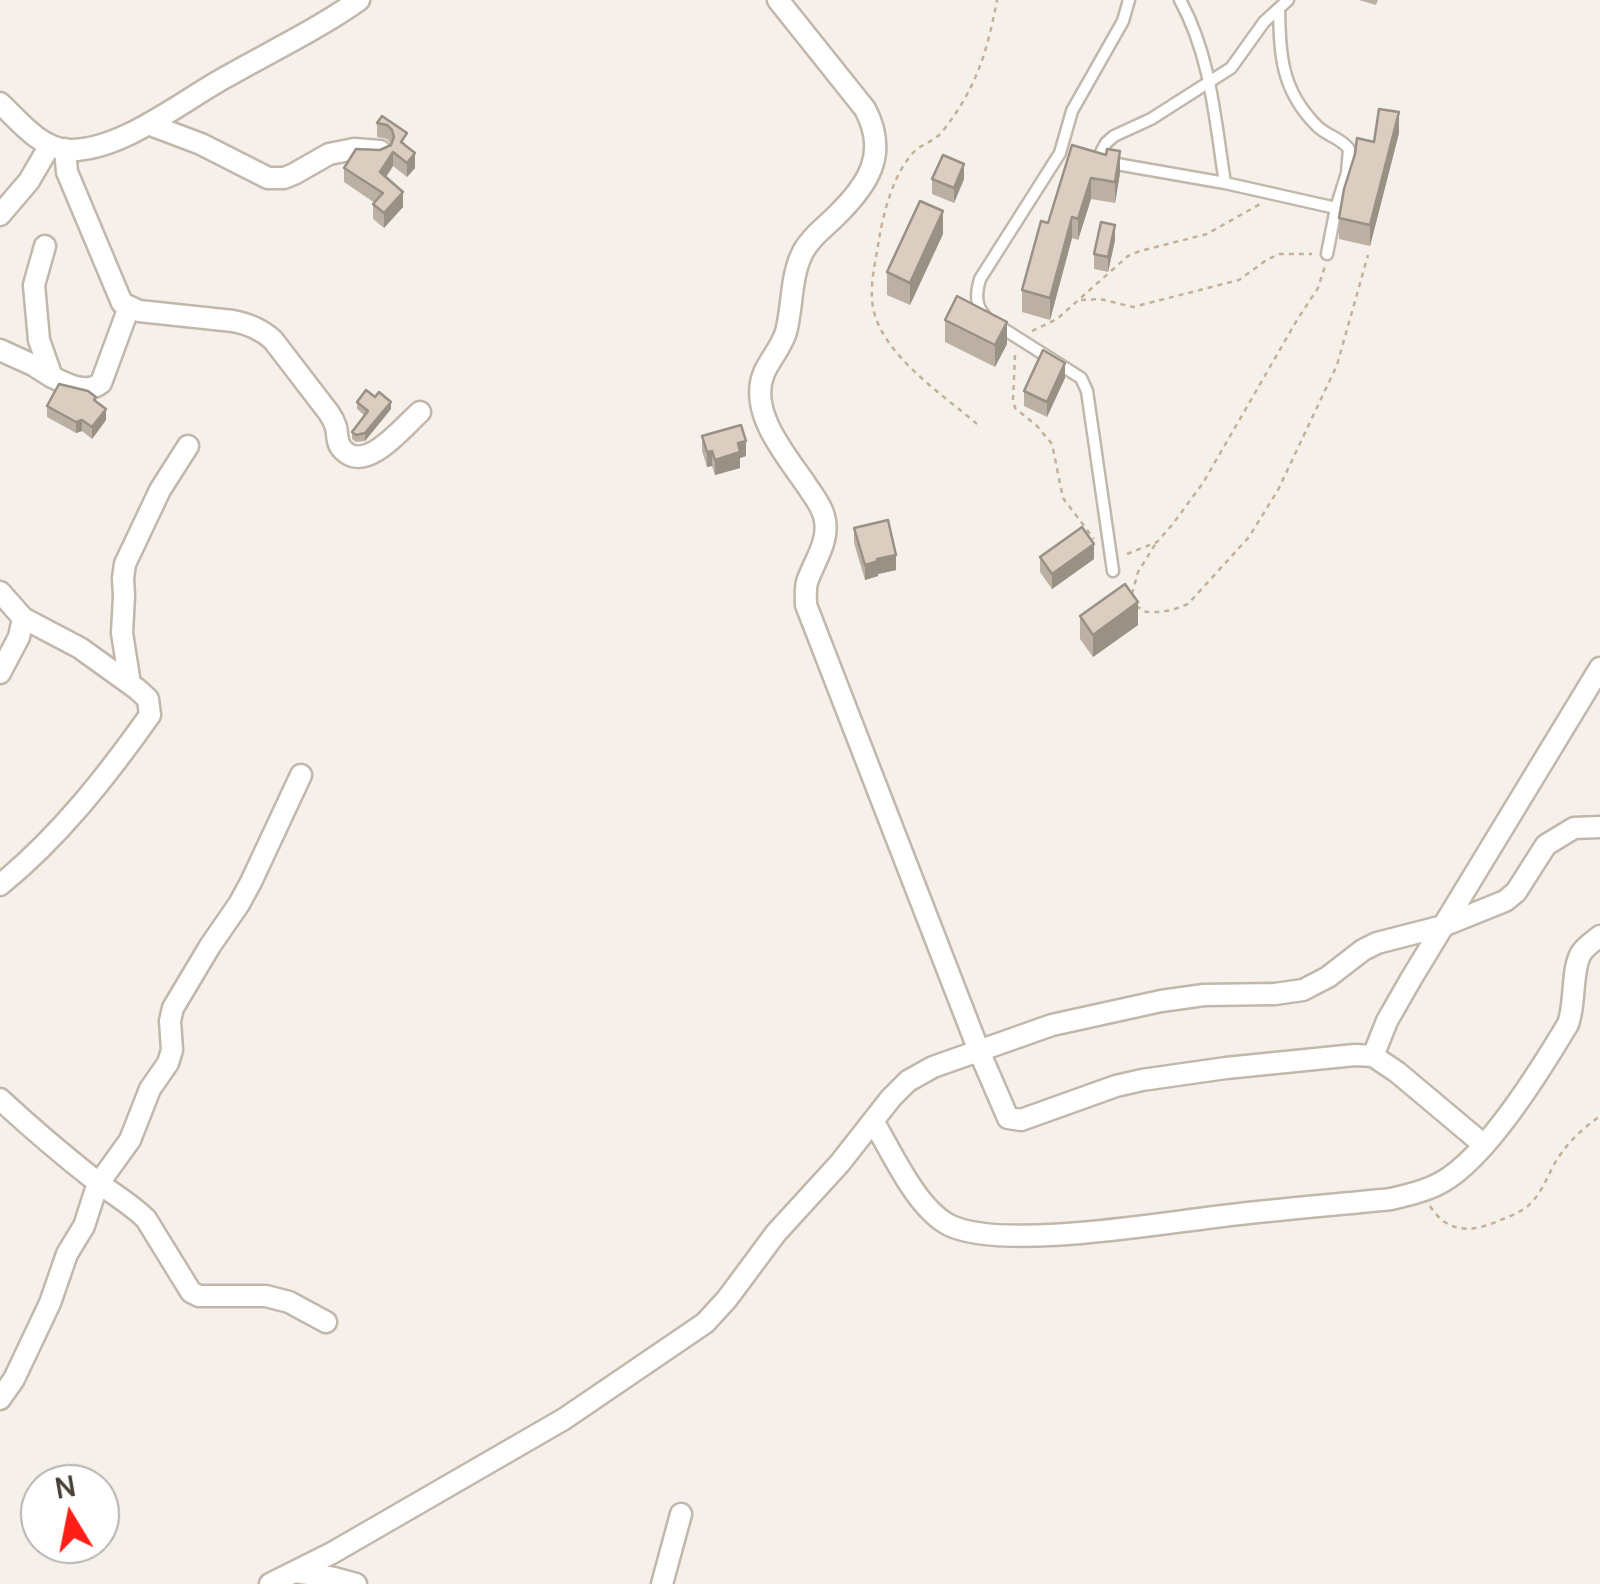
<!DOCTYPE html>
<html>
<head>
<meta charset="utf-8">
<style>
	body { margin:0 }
	#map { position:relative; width:1600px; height:1584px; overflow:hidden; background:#f5f0e9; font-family:Manrope,sans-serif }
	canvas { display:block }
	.north { position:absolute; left:20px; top:1464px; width:100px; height:100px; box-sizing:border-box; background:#fff; border:2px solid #b6b3af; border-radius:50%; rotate:350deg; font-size:28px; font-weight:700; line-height:40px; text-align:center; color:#494037 }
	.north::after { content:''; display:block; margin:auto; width:35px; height:45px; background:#ff1f16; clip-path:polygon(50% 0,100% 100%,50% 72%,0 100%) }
</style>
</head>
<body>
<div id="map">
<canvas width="1600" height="1584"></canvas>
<div class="north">N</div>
</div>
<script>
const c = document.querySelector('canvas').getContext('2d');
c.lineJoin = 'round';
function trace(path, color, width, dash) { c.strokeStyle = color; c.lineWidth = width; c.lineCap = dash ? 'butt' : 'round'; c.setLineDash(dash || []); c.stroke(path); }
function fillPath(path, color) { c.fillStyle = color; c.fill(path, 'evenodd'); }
const service = new Path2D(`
	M1180,0C1211,56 1215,120 1225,183
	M1279,8C1280,56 1281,90 1317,126C1327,136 1341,138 1349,149L1347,173L1336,208L1327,254
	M1097,160L1106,143L1114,136L1151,119L1231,68L1264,22L1288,0
	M1111,163L1225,183L1336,208
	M985,316C975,306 976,293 980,279L1060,153L1072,111L1123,21L1129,0
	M999,326L1081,378L1087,391L1113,571`);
const minor = new Path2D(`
	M778,0L865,109C889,154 868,185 835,217C824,228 812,236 804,250C790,275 793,306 786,332C781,348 770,359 764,373C748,411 785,454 805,483C812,494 821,504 824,516C831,540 814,561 807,582C805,590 806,597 806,605L979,1051L1008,1118L1021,1120L1116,1086L1142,1080L1226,1068L1355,1055L1373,1056L1397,1072L1484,1145
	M0,103C19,121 40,148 68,150C120,152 182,101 226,77C270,52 318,29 359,0
	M148,124L201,144L268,178H284L294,174L329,154L354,149L380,151
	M65,149L67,172L122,303L139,311L233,321C249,324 261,329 273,340L329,413C331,416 335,424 336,427C338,436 336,443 343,450C366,474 403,427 420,412
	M0,215L29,181L50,145
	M45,246L34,285L39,340L52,377C67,384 86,395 101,383L129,307
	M0,350L33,365L52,377
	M0,592L23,618L80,648L137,689L148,699L150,715C106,777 59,837 0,885
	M0,673L19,637L23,618
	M130,684L122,633L124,596L123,578L125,564L160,490L188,446
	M1373,1056L1387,1021L1411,979L1600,668
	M0,1099C31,1128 63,1155 96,1181C113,1194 131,1204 146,1219L191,1292L199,1296H266L289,1302L326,1322
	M873,1121C892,1152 916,1208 949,1225C1002,1251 1161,1223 1223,1216C1279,1209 1335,1205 1391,1199C1408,1195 1426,1191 1442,1182C1487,1157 1541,1069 1568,1024C1576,1003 1571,967 1582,952C1586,946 1594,941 1600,936
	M99,1183L130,1140L150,1089L168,1063L172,1050L170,1021L173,1008L210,946L239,904L251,882L301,775
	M0,1399L14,1379L50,1303L67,1254L84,1226L98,1183
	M295,1572L334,1578L356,1584
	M270,1584L332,1553L564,1419L705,1323L727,1299L776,1233L840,1163L891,1098L908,1081L933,1067L1052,1025L1161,1001L1204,995L1275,994L1303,990L1328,977L1363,950L1377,943L1443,926L1505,901L1516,892L1546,845L1574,828L1600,827
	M662,1584L681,1514`);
trace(service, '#c1b7ab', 15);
trace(minor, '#c1b7ab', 25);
trace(new Path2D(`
	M1081,300L1100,299L1133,307L1239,280L1268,259L1280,254H1312
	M1032,331L1057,319L1128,256L1140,251L1207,234L1260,204
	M1015,355L1013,400L1015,408L1037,426L1052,444L1063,498L1094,539
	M977,424C942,394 881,354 873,307C869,285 876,260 879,239C884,211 893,176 912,154C920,144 934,142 942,132C976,89 987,53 997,0
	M1127,554L1157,542L1172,525L1203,483L1297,320L1318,288L1325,266
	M1132,594L1138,572L1156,543
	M1136,606L1146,612H1160L1172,610L1188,604L1249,537L1278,490L1337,365L1368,255
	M1430,1206C1447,1233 1471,1233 1498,1221C1510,1216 1523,1212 1532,1202C1543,1190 1548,1175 1556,1161C1568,1142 1582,1129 1600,1116`), '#c4b19b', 2.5, [5, 5]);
trace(service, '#fff', 10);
trace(minor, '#fff', 20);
fillPath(new Path2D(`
	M1359,0H1378L1376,5Z
	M382,116L407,146L415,168L407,177L393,166L386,177L403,207L384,228L373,219V204L375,203L344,182V168L391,145V144L387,139L377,137V123Z
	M1399,133L1370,246L1339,239V218L1374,142Z
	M1072,145L1120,173L1115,203L1091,199L1078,240L1072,238L1050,320L1022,312V290L1048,223Z
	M932,179H964L954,203L932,194Z
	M943,234L910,305L887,295V272Z
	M1115,240L1108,272L1094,269V254Z
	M945,320L1007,344L995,367L945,342Z
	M1065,378L1047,417L1024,406V391Z
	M375,397L391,409L365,441L356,442L352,439V432L364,415L357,409V402Z
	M96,402L106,420L92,439L82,431L76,433L47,417V406Z
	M702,436L746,456L740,458V468L715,475L712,466L707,467L702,451Z
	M854,528L896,570L878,574V576L865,580L854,543Z
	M1040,557L1094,559L1052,589L1040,572Z
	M1080,616L1138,625L1093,657L1080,639Z`), '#bcb0a5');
fillPath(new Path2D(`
	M1399,112V133L1370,246V225Z
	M1120,151V173L1115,203V182Z
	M393,152V166L380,186V172Z
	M415,153V168L407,177V163Z
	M964,164V179L954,203V188Z
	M1091,178V199L1078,240V219Z
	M403,192V207L384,228V213Z
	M943,211V234L910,305V283Z
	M1072,217V238L1050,320V298Z
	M1115,225V240L1108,272V257Z
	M1007,322V344L995,367V345Z
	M1065,363V378L1047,417V402Z
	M391,402V409L365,441V433Z
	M106,409V420L92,439V427Z
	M82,420V431L76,433V422Z
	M746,441V456L740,458V468L715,475V460L738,443Z
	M712,451V466L707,467V452Z
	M1094,544V559L1052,589V574Z
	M896,555V570L878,574V576L865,580V565L877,559Z
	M1138,602V625L1093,657V635Z`), '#999086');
const building = new Path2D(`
	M1379,109L1399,112L1370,225L1339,218L1344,189L1355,154L1357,138L1374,142Z
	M382,116L407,133L401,142L415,153L407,163L393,152L380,172L403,192L384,213L373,204L383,193L344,168L356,149L380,150L391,145L394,137L392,130L387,125L377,123Z
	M1072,145L1106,155L1107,149L1120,151L1115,182L1091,178L1078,219L1072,217L1050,298L1022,290L1041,221L1048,223Z
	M943,155L964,164L954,188L932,179Z
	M920,201L943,211L910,283L887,272Z
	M1101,222L1115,225L1108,257L1094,254Z
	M957,296L1007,322L995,345L945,320Z
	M1043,350L1065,363L1047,402L1024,391Z
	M59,384L88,391L96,397L94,400L106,409L92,427L82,420L76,422L47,406Z
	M366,390L375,397L379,392L391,402L365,433L356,435L352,432L368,411L357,402Z
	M741,425L746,441L738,443L740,452L715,460L712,451L707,452L702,436Z
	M888,520L896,555L877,559L878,561L865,565L854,528Z
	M1082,527L1094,544L1052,574L1040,557Z
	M1125,584L1138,602L1093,635L1080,616Z`);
fillPath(building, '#dbcdc0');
trace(building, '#999086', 2.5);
</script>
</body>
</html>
